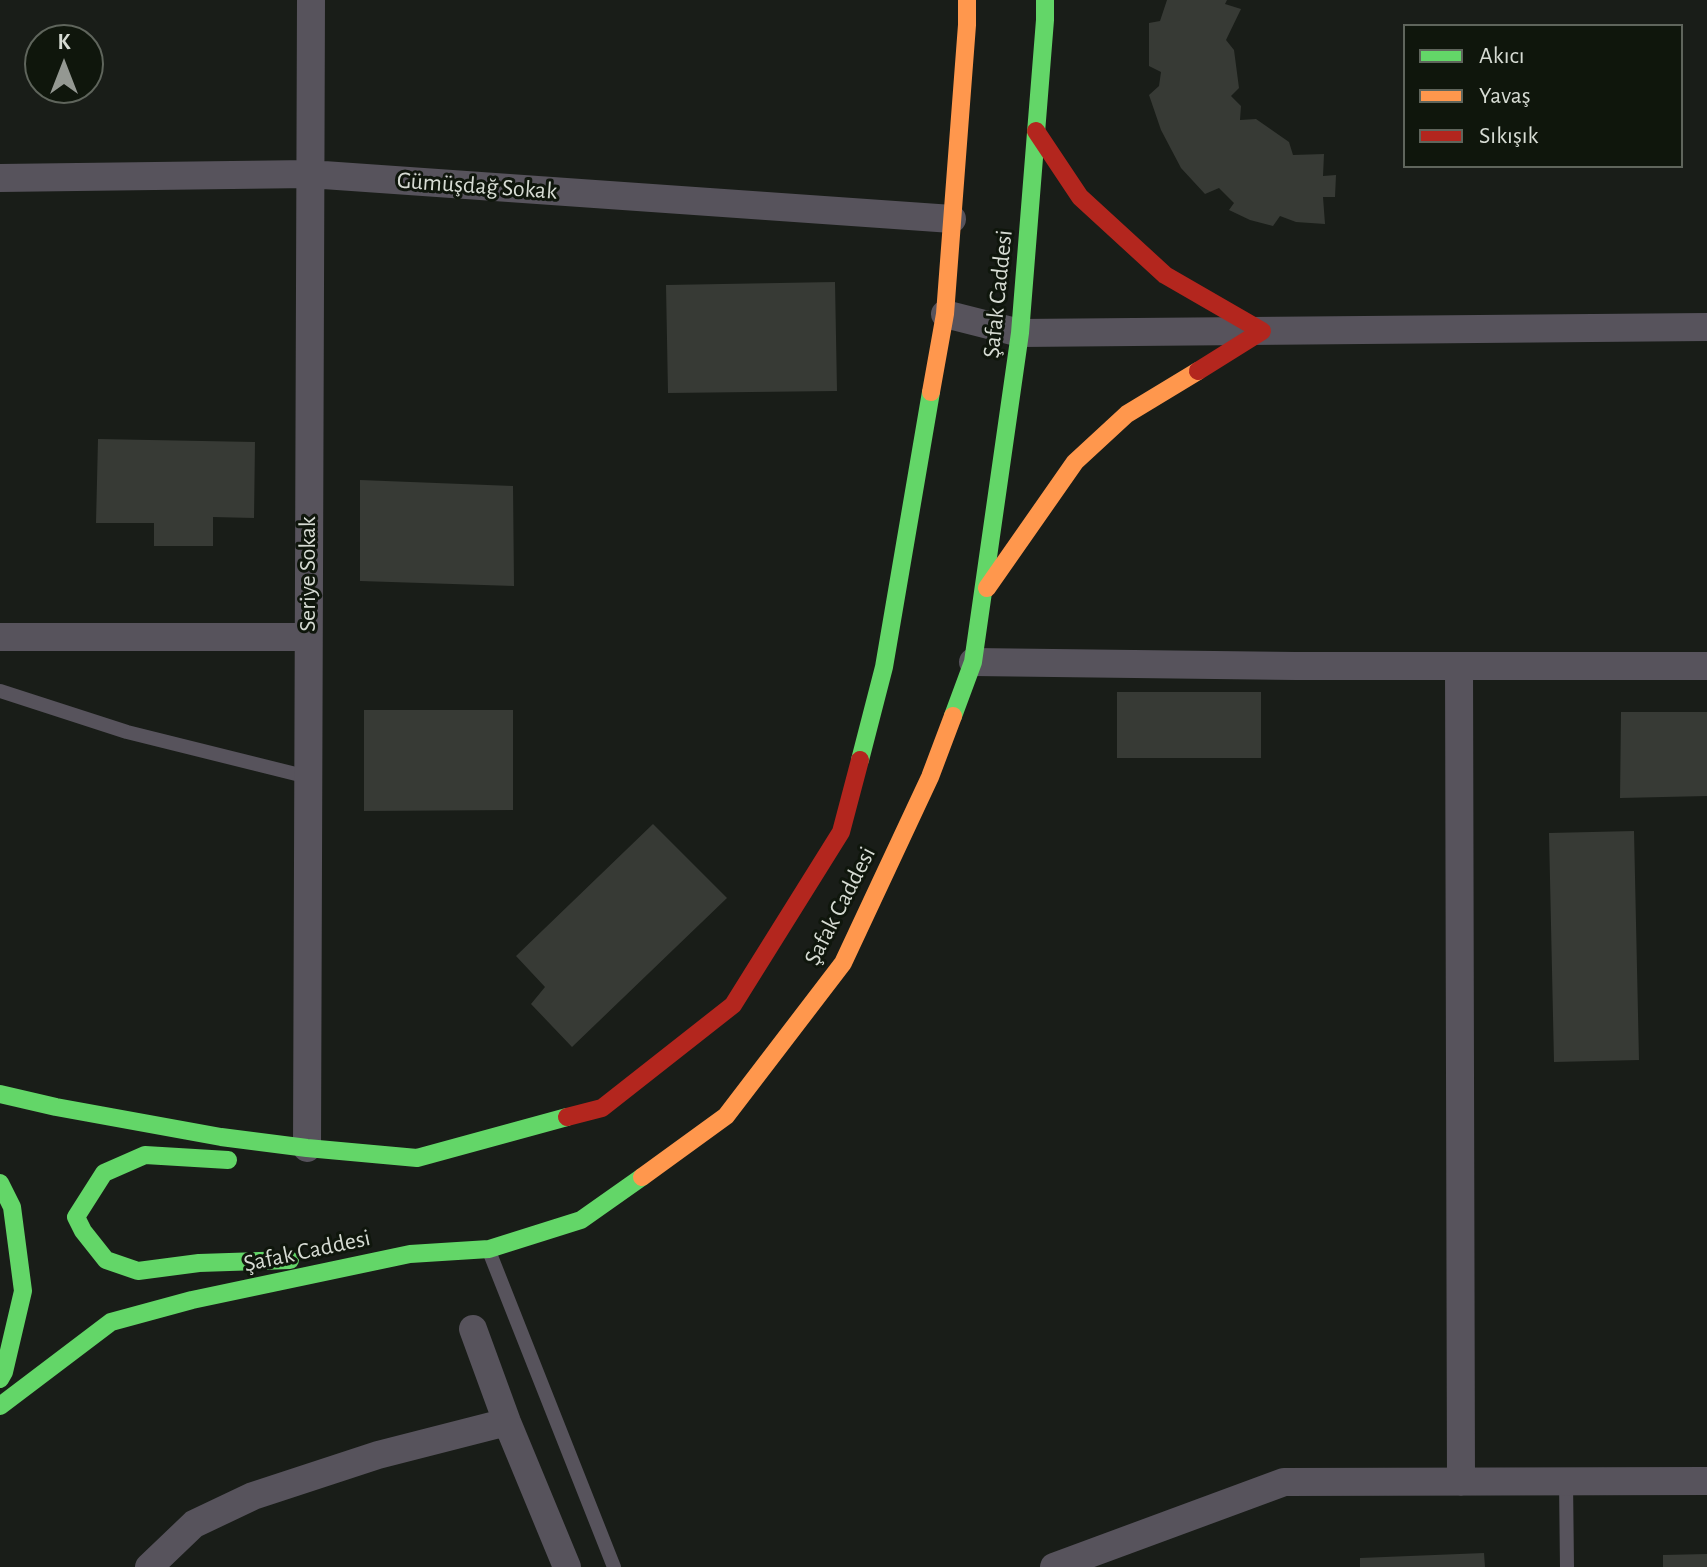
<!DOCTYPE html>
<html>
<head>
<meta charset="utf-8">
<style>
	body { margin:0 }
	#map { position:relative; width:1707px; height:1567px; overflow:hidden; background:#191d18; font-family:"Alegreya Sans",sans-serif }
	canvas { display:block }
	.legend { position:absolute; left:1403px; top:24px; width:280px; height:144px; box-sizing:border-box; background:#0f160c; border:2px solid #5f655c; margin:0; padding:10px 14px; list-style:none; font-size:24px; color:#d6dbd3 }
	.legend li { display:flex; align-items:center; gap:16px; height:40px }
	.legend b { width:40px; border:2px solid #5f655c }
	.north { position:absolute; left:24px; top:24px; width:80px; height:80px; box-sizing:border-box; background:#0f160c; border:2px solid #5f655c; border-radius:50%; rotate:0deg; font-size:22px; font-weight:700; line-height:32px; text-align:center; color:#d6dbd3 }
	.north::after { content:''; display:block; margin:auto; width:28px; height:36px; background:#949892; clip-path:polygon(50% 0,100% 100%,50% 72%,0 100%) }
</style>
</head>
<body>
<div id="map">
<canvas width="1707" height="1567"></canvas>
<ul class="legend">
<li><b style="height:10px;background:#63d668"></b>Akıcı</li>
<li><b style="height:10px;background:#ff974d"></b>Yavaş</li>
<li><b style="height:10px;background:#b3261e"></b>Sıkışık</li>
</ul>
<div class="north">K</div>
</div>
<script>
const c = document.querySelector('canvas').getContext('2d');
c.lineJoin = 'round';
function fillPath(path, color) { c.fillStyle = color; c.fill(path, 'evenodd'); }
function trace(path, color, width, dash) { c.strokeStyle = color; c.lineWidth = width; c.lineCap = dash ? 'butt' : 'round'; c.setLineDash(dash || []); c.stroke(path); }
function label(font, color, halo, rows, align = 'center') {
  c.font = font + ' "Alegreya Sans",sans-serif'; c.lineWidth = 6; c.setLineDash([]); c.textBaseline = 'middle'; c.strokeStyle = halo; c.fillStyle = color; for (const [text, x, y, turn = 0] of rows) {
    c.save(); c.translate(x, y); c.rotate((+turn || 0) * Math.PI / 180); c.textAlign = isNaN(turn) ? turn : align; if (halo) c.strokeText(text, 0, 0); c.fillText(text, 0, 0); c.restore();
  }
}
fillPath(new Path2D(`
	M1167,0H1227L1225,4L1241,9L1226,40L1234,50L1239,88L1231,96L1241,106L1240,120L1256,119L1289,142L1293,155L1324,154L1323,176L1336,175L1335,197H1323L1325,224L1296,222L1280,216L1273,226L1250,220L1229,210L1234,203L1219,188L1205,194L1181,168L1161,130L1149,95L1159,86L1161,72L1149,66V23L1160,21Z
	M835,282L837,391L668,393L666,285Z
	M98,439L255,442L254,518L213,517V546H154V523H96Z
	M360,480L513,486L514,586L360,581Z
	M1117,692H1261V758H1117Z
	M364,710H513V810L364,811Z
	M1621,712H1707V796L1620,798Z
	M653,824L727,898L572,1047L531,1004L545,987L516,956Z
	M1634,831L1639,1060L1554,1062L1549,833Z
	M1484,1553L1485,1567H1360V1558Z
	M1707,1554V1567H1663V1555Z`), '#373a35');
trace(new Path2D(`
	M0,691L127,732L308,777
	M489,1251L614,1567
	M1566,1481L1567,1567`), '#57535c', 14);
trace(new Path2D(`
	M0,178L309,174L952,219
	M945,314L1020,333L1707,327
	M0,637H308
	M973,662L1295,666H1707
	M1459,666L1461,1482
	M307,1148L311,0
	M473,1329L507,1422L567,1567
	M149,1567L194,1524L253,1496L378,1455L507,1422
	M1054,1567L1284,1482L1707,1481`), '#57535c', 28);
trace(new Path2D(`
	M953,716L973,662L1020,333L1045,20V0
	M860,760L884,667L931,392
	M0,1094L56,1107L221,1137L307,1148L417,1158L567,1117
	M228,1160L145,1155L104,1173L76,1217L83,1231L106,1260L138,1271L199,1263L290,1260
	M0,1183L12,1207L23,1291L4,1372L0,1379
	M0,1406L111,1322L192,1300L410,1254L489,1249L581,1220L642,1177`), '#63d668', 18);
trace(new Path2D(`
	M931,392L945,314L967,25V0
	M987,588L1075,462L1127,414L1198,371
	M642,1177L726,1116L843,963L930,777L953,716`), '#ff974d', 18);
trace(new Path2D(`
	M1036,131L1080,197L1165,275L1262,331L1198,371
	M567,1117L602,1108L733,1005L841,832L860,760`), '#b3261e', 18);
label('24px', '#d6dbd3', '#0f160c', [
	["Gümüşdağ Sokak",477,186,4],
	["Şafak Caddesi",998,294,-84],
	["Seriye Sokak",308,574,-90],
	["Şafak Caddesi",840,906,-63],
	["Şafak Caddesi",307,1251,-12]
]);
</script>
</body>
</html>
